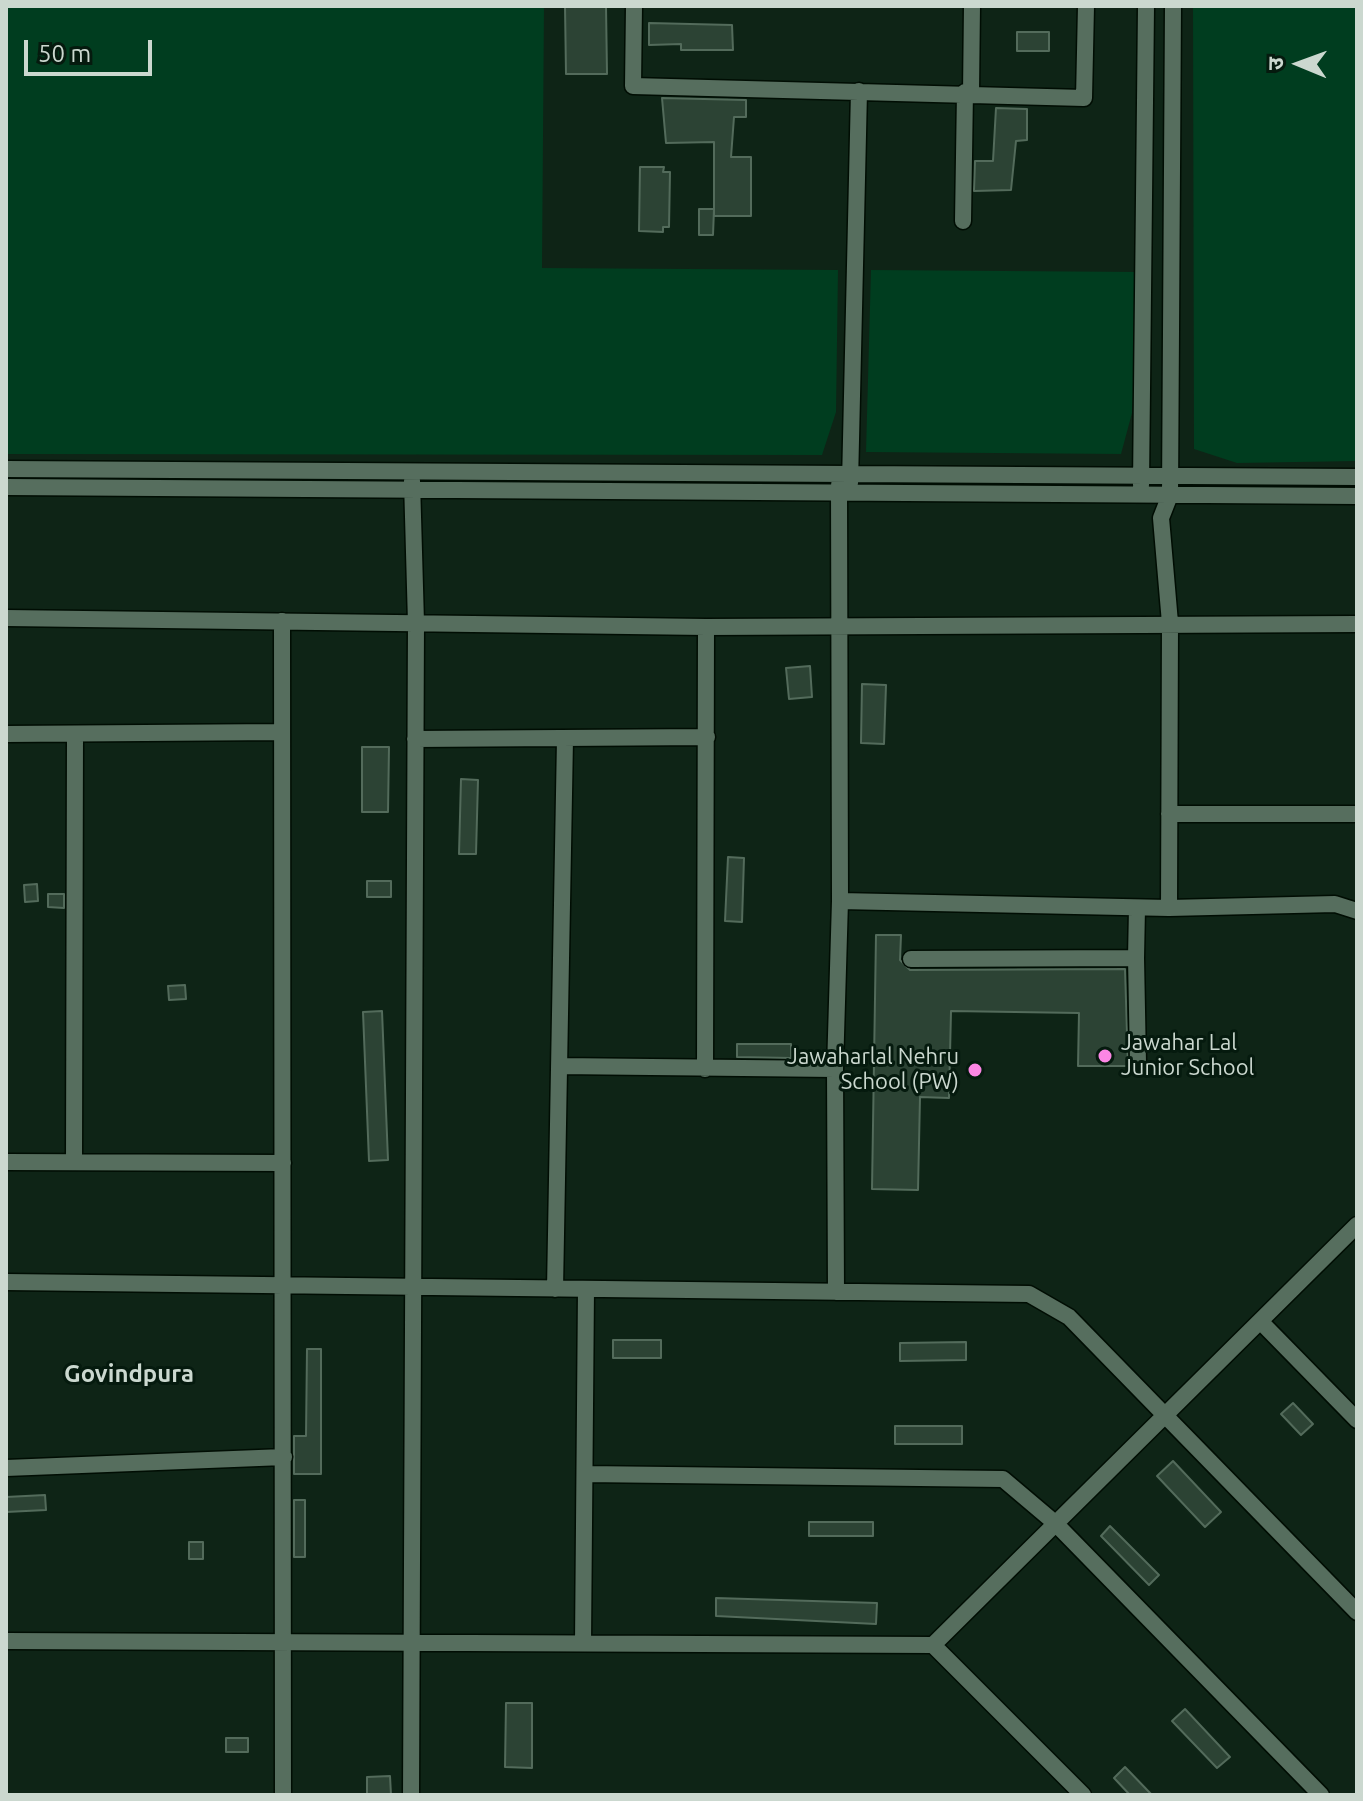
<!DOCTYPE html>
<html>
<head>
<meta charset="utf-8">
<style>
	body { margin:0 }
	#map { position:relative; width:1363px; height:1801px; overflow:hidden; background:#0e2416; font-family:Ubuntu,"Noto Sans Devanagari",sans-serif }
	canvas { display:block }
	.frame { position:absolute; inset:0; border:8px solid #cbd8cf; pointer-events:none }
	.north { position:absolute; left:1259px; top:24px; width:80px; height:80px; -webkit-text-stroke:6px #051a0e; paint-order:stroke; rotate:271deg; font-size:22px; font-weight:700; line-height:32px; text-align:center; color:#cbd8cf }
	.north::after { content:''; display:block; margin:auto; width:28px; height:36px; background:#cbd8cf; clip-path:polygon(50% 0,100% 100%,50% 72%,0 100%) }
	.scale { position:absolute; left:24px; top:40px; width:128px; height:36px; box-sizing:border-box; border:4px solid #cbd8cf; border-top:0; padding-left:10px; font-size:24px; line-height:28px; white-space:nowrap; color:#cbd8cf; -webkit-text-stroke:6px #051a0e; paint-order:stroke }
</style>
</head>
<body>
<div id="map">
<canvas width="1363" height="1801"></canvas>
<div class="frame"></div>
<div class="north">उ</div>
<div class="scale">50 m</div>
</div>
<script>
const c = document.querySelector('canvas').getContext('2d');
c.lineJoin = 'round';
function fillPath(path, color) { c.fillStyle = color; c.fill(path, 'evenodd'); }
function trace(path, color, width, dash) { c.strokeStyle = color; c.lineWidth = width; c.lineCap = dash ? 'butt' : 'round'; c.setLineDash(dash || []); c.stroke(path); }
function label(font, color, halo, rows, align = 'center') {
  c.font = font + ' Ubuntu,sans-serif'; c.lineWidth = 6; c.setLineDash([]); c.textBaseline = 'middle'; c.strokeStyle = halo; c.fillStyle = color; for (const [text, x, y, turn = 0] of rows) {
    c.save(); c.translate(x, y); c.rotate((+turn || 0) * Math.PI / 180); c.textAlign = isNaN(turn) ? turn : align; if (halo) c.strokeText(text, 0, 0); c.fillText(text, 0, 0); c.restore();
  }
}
fillPath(new Path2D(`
	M6,6H544L542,268L838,270L836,412L822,455L6,454Z
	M1193,6H1357V461L1237,463L1194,449Z
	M871,270L1141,272L1132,413L1121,454L866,452Z`), '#003d1f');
const building = new Path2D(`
	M565,6H606L607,74H566Z
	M649,23L732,25L733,50H681V44L649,45Z
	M1017,32H1049V51H1017Z
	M662,98L746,100V117H734L731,157H751V216H714V142L666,143Z
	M996,108L1027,109V140L1016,141L1011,190L974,191L975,161H993Z
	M640,167H664L663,172H670L669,227H663V232L639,231Z
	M699,209H714L713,235H699Z
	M810,666L812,697L789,699L786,668Z
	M862,684L886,685L884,744L861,743Z
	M362,747H389L388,812H362Z
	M461,779L478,780L476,854H459Z
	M728,857L744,858L742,922L725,921Z
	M367,881H391V897H367Z
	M37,884L38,901L25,902L24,885Z
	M48,894H64V908L48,907Z
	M876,935H901L900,960L910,970L1125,969L1128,1066H1078L1079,1013L951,1011L949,1098L920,1097L918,1190L872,1189Z
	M185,985L186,999L169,1000L168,986Z
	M382,1011L388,1160L369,1161L363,1012Z
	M737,1044H791V1058L737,1057Z
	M613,1340H661V1358H613Z
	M966,1342V1360L900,1361V1343Z
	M307,1349H321V1474H294V1436H306Z
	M1293,1403L1313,1424L1301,1435L1281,1414Z
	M895,1426H962V1444H895Z
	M1173,1461L1221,1512L1205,1527L1157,1476Z
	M45,1495L46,1510L6,1512V1497Z
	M294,1500H305V1557H294Z
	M809,1522H873V1536H809Z
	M1110,1526L1159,1575L1149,1585L1101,1536Z
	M189,1542H203V1559H189Z
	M716,1598L877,1603L876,1624L716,1616Z
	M506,1703H532V1768L505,1767Z
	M1185,1709L1230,1757L1217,1768L1172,1721Z
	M226,1738H248V1752H226Z
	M1125,1767L1152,1795H1130L1114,1778Z
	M390,1776L391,1795H367V1777Z`);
fillPath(building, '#2c4334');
trace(building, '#536b5b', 2);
const minor = new Path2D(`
	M634,6L633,86L1084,98L1086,6
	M971,93L972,6
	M963,221L965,92
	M6,469L1357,477
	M850,483L859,91
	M1141,485L1146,6
	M6,487L1357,496
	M6,618L706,627L1357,624
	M282,621L283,1795
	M6,734L282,732
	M415,739L707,737
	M1169,814H1357
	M840,901L1169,908L1335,904L1357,911
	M1169,908L1170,623L1161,518L1170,495L1173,6
	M1136,958L1138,1063
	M911,959L1136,958L1137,908
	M559,1066L835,1069
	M705,1069L706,627
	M6,1162L283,1163
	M74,1162L75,734
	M6,1282L1029,1294L1069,1317L1357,1612
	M555,1289L565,739
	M836,1292L835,1069L840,901L839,485
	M1260,1321L1357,1420
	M6,1468L284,1457
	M585,1474L1003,1479L1055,1523L1321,1795
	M6,1641L933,1645L1357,1225
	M583,1643L586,1289
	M933,1645L1083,1795
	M411,1795L416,623L412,481`);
trace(minor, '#000d03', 19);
trace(minor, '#566e5e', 16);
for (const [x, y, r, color] of [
	[1105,1056,8,"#fc86e4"],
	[975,1070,8,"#fc86e4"]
]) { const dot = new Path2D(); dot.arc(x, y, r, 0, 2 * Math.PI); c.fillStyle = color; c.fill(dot); trace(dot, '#051a0e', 3); }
label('22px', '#cbd8cf', '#051a0e', [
	["Jawahar Lal",1121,1043],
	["Junior School",1121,1068],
	["Jawaharlal Nehru",959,1057,"right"],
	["School (PW)",959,1082,"right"]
], 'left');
label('bold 24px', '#cbd8cf', '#051a0e', [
	["Govindpura",129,1374]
]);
</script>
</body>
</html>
